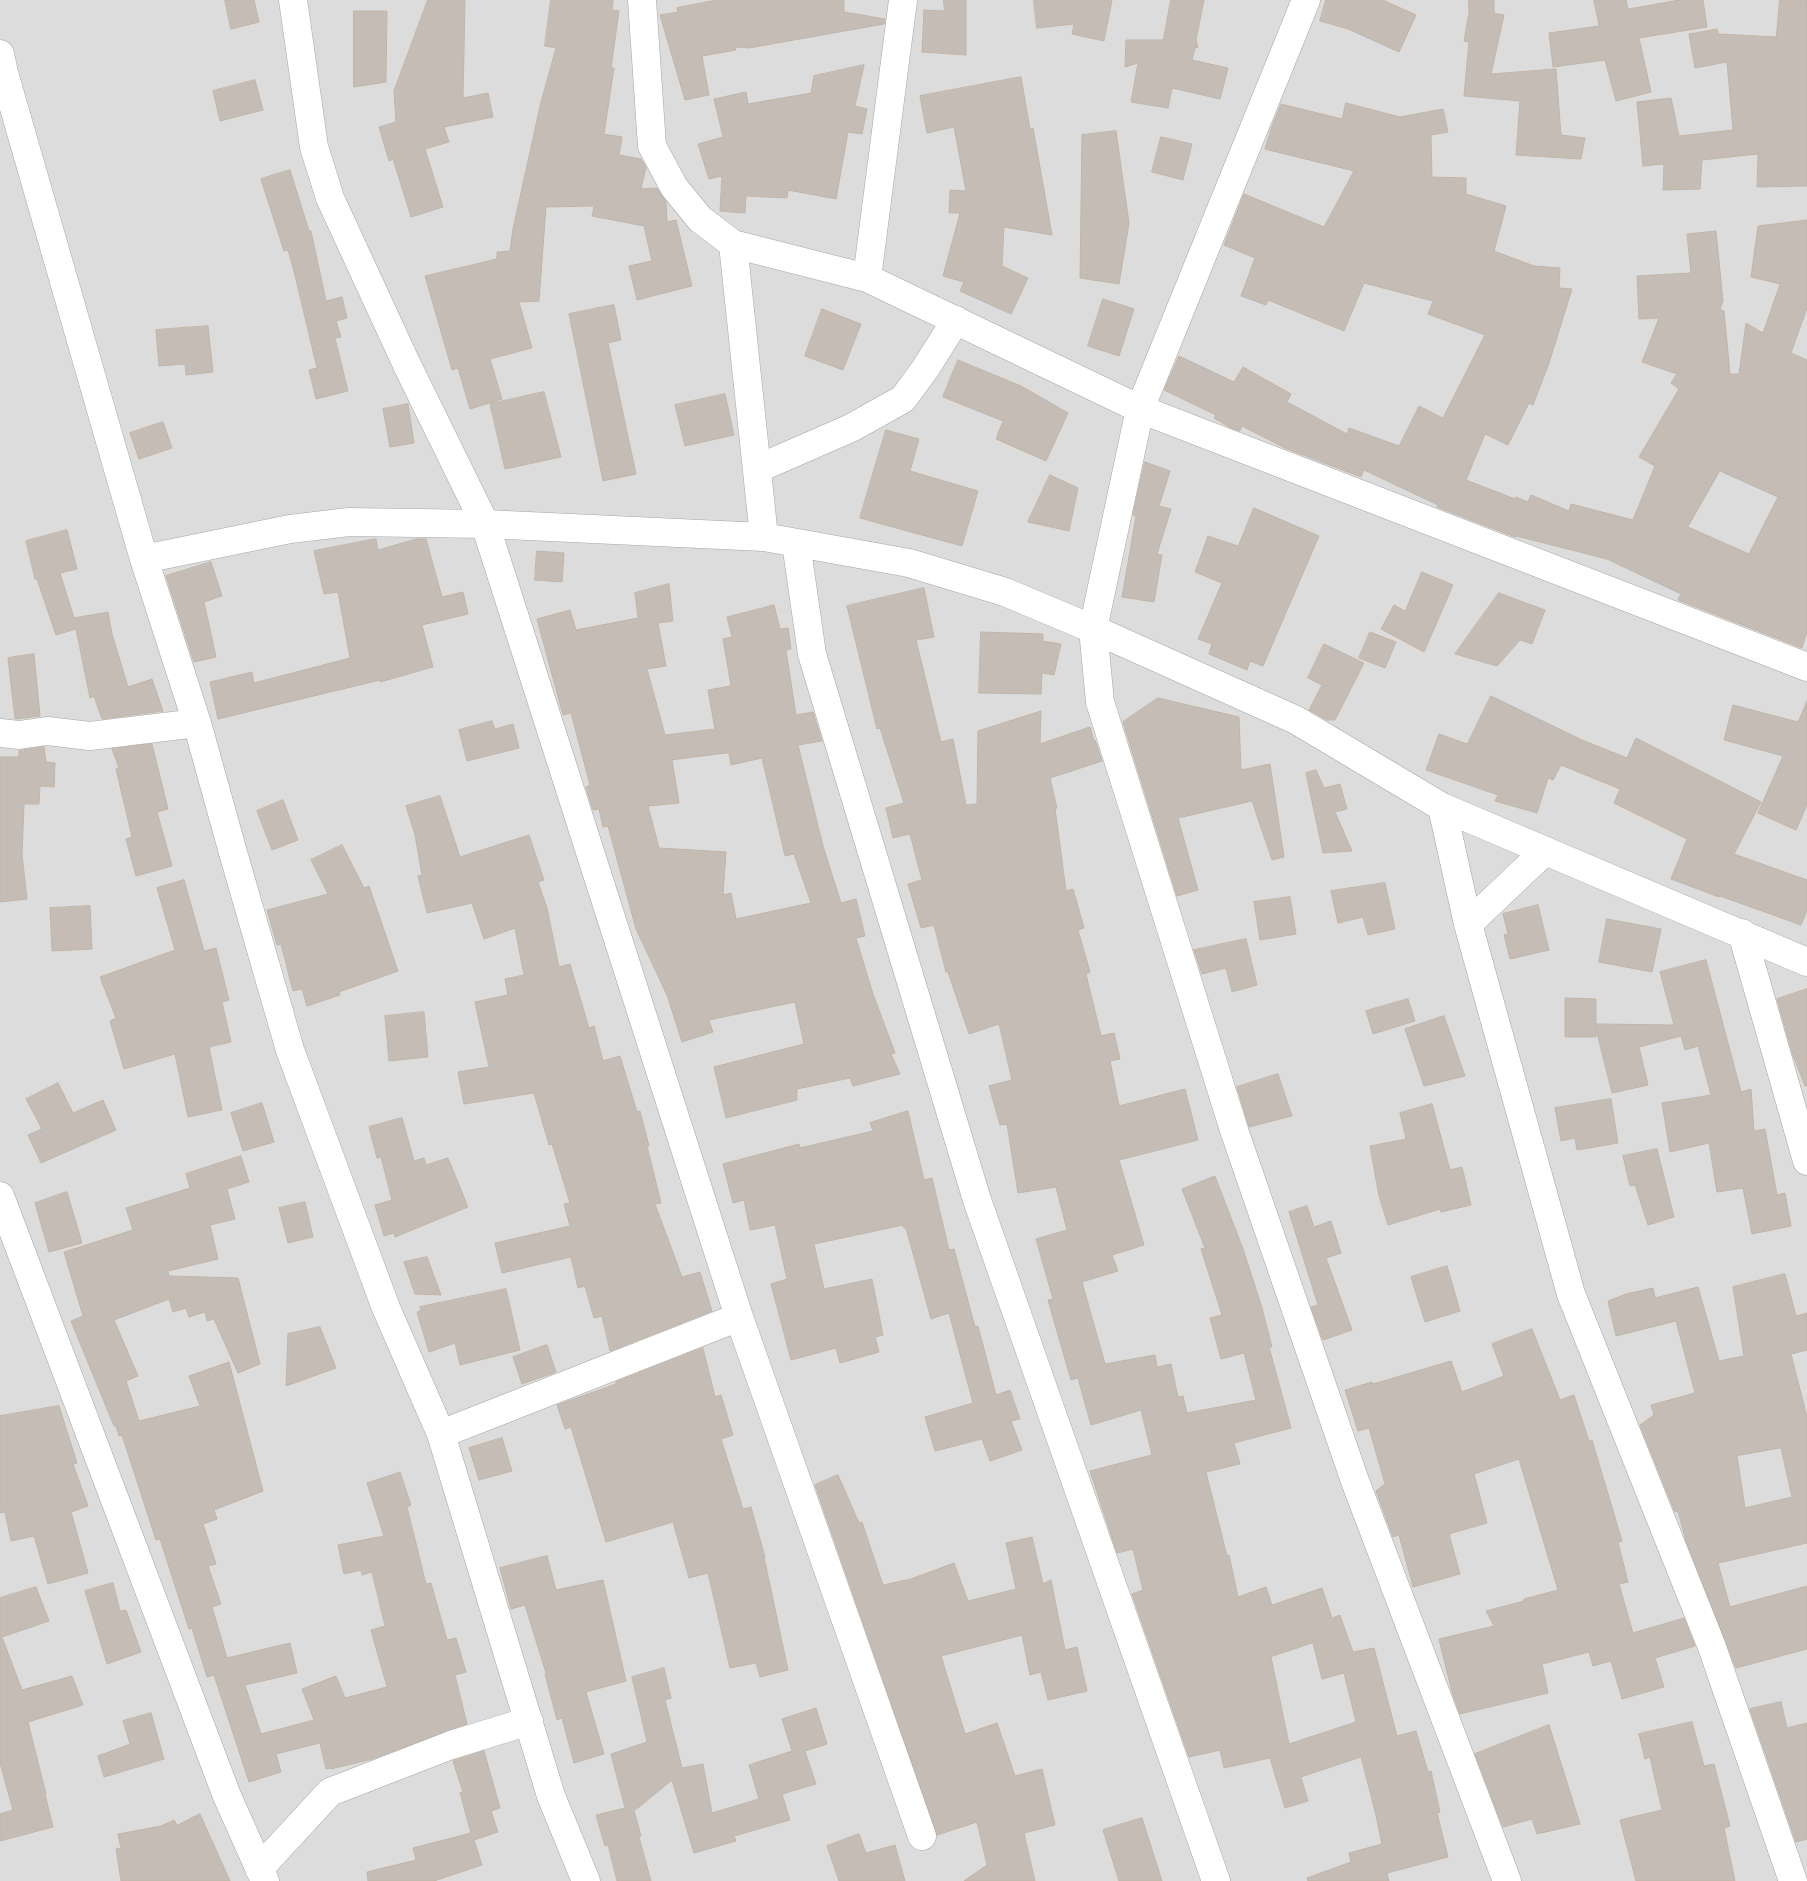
<!DOCTYPE html>
<html>
<head>
<meta charset="utf-8">
<style>
	body { margin:0 }
	canvas { display:block; background:#f0ede6 }
</style>
</head>
<body>
<canvas width="1807" height="1881"></canvas>
<script>
const c = document.querySelector('canvas').getContext('2d');
c.lineJoin = 'round';
function fillPath(path, color) { c.fillStyle = color; c.fill(path, 'evenodd'); }
function trace(path, color, width, dash) { c.strokeStyle = color; c.lineWidth = width; c.lineCap = dash ? 'butt' : 'round'; c.setLineDash(dash || []); c.stroke(path); }
fillPath(new Path2D(`
	M0,0H1807V1881H0Z`), '#dddcdc');
const building = new Path2D(`
	M225,0H254L259,22L231,29Z
	M428,0H465L463,98L488,93L493,117L444,127L449,142L425,149L443,207L411,217L393,159L389,161L379,127L396,122L394,91Z
	M551,0H613L612,10L619,11L611,68H614L604,134L622,137L619,155L641,159L646,167L641,189L657,188L666,202L667,222L676,220L692,286L637,300L629,266L652,261L644,226L592,216L594,206L546,207L539,301L519,302L532,348L490,359L502,399L470,409L458,368L452,370L425,276L497,259V252L510,251L513,229L541,102L556,48L545,46Z
	M717,0H844V12L885,19L884,24L749,48L735,47L736,50L702,56L709,95L685,100L660,15L678,12L677,8Z
	M944,0H966V55L922,52L924,10L944,11Z
	M1034,0H1112L1104,41L1072,34L1074,24L1037,28Z
	M1171,0H1204L1196,40L1198,47L1195,48L1192,60L1228,68L1220,99L1172,88L1168,108L1131,102L1138,63L1125,67L1126,40H1163Z
	M1326,0H1383L1416,15L1399,52L1348,29L1320,21Z
	M1469,0H1494V13L1504,15L1491,74L1556,69L1561,135L1585,138L1581,159L1516,155L1520,101L1464,96L1469,42L1464,41L1469,13Z
	M1594,0H1626L1628,9L1680,0H1703L1707,27L1639,38L1651,92L1616,101L1605,60L1553,67L1549,33L1599,26Z
	M1780,0H1807V186L1757,187L1758,154L1702,160L1700,189L1663,190L1664,164L1643,166L1637,102L1671,98L1679,136L1733,130L1727,62L1695,68L1689,34L1717,29L1718,34L1776,37Z
	M354,11H387L386,82L354,87Z
	M864,65L855,106L867,109L862,134L848,132L836,199L788,190L787,198L746,196L745,213L720,211L722,176L709,179L698,144L723,137L714,99L746,92L748,104L811,93L814,76Z
	M1021,77L1030,129L1033,128L1052,235L1004,227L1002,266L1028,278L1011,314L960,291L964,282L943,276L960,213H949L950,190L966,191L954,127L927,133L920,96Z
	M255,80L263,110L220,121L213,91Z
	M1346,103L1400,117L1443,109L1448,132L1431,135L1432,177L1466,178V194L1506,206L1494,251L1534,266L1560,268L1559,288L1572,289L1549,363L1533,405L1529,403L1508,445L1485,434L1466,480L1515,499L1516,497L1528,502L1531,495L1569,511L1571,504L1633,520L1655,466L1639,457L1679,389L1671,383L1677,374L1642,362L1659,318L1639,319L1637,276L1691,273L1687,234L1716,231L1723,301L1720,309L1724,311L1730,374H1739L1746,323L1763,333L1780,284L1751,277L1758,226L1807,220V308L1791,353L1807,360V631L1802,648L1678,600L1681,594L1607,559L1516,536L1515,537L1437,507L1438,505L1364,470L1361,477L1285,448L1242,426L1240,431L1231,428L1214,418L1216,415L1164,390L1179,356L1234,382L1243,367L1291,394L1287,402L1347,434L1349,428L1399,446L1419,406L1443,418L1485,335L1428,314L1433,301L1364,283L1344,331L1268,300L1266,305L1241,296L1255,258L1224,245L1244,194L1324,227L1354,171L1265,149L1271,129L1281,104L1342,119ZM1720,471L1778,497L1749,554L1688,527Z
	M1116,131L1129,223L1119,284L1080,278L1082,135Z
	M1161,137L1192,144L1183,180L1152,172Z
	M290,170L309,231H311L326,301L342,297L347,318L336,321L341,337L335,338L348,391L316,399L309,370L317,368L294,271L288,250L284,251L261,179Z
	M1103,299L1134,309L1119,356L1088,346Z
	M614,305L621,340L608,343L636,474L603,481L569,314Z
	M822,309L861,324L843,370L805,356Z
	M208,326L213,372L186,375L185,364L159,366L156,330Z
	M958,360L1021,386L1068,413L1046,461L996,439L1003,421L943,397Z
	M544,392L561,457L505,469L490,404Z
	M725,394L734,435L685,446L675,405Z
	M408,404L414,443L390,447L383,409Z
	M163,422L172,448L139,459L130,433Z
	M886,430L919,439L910,471L978,491L962,546L860,518Z
	M1145,462L1170,471L1159,506L1171,509L1157,554L1162,555L1154,602L1122,597L1136,516L1133,515Z
	M1050,475L1078,488L1069,531L1028,522Z
	M1254,508L1319,536L1263,666L1250,661L1247,670L1209,654L1212,644L1198,639L1222,583L1195,572L1208,536L1238,546Z
	M67,530L77,569L60,573L74,618L108,612L112,634L128,687L152,679L163,711L102,719L94,696L90,698L76,629L56,635L37,579H35L26,541Z
	M376,539L378,550L416,539H426L442,597L463,592L468,614L422,625L433,667L380,682V680L218,719L210,682L252,672L254,683L350,658L338,592L324,594L314,551Z
	M537,551L564,553L562,582L535,580Z
	M211,562L222,596L204,602L216,657L194,662L166,576Z
	M1422,572L1453,585L1424,652L1381,629L1394,605L1405,611Z
	M669,584L673,621L658,623L666,666L647,669L665,735L715,729L708,690L731,686L723,639L732,637L727,617L774,605L780,629L788,628L791,649L786,650L796,715L813,712L822,741L798,745L823,846L841,903L856,899L865,936L856,938L873,994L895,1053L891,1054L900,1074L853,1086L850,1078L797,1089V1100L726,1118L714,1067L804,1044L795,1002L709,1020L713,1032L682,1042L667,995L636,929L608,826L603,827L599,809L593,810L586,787L590,785L571,713L563,715L537,619L570,610L576,630L638,618L635,593ZM729,753L731,765L762,758L785,856L794,854L811,903L736,919L731,893L723,895L726,852L659,848L648,806L679,803L672,760Z
	M924,588L934,637L916,640L941,742L953,739L966,805L977,804L978,731L1041,711L1040,744L1090,727L1094,741L1095,740L1102,761L1050,778L1057,808H1055L1066,891L1073,889L1084,928L1078,930L1090,972L1086,974L1101,1036L1114,1033L1120,1059L1110,1061L1119,1106L1185,1089L1198,1140L1119,1160L1144,1245L1112,1255L1118,1271L1082,1282L1105,1364L1155,1355L1157,1367L1171,1364L1178,1397L1183,1396L1187,1413L1256,1400L1244,1353L1221,1359L1210,1318L1222,1315L1201,1249L1205,1248L1182,1189L1215,1176L1243,1249L1262,1308L1272,1347H1269L1291,1428L1234,1443L1240,1464L1206,1472L1227,1556L1229,1555L1238,1597L1266,1587L1272,1605L1322,1588L1332,1618L1340,1615L1353,1652L1374,1648L1397,1736L1416,1731L1428,1772L1431,1771L1440,1812L1437,1813L1448,1857L1387,1873L1389,1881H1308L1307,1878L1351,1862L1349,1853L1382,1844L1375,1811L1361,1757L1301,1777L1308,1801L1285,1808L1270,1758L1224,1768L1220,1750L1189,1757L1132,1594L1143,1590L1133,1549L1117,1553L1090,1471L1152,1455L1141,1410L1091,1425L1078,1378L1071,1380L1048,1300L1053,1299L1036,1239L1067,1230L1056,1187L1018,1193L1007,1124L1000,1125L989,1086L1012,1080L999,1024L969,1034L948,972H946L934,925L921,928L908,884L922,880L910,834L893,838L886,808L904,803L880,728L877,729L847,606ZM1313,1643L1322,1679L1344,1673L1356,1722L1289,1744L1271,1657Z
	M1499,593L1545,610L1532,644L1520,640L1497,666L1455,654Z
	M981,632L1043,634V641L1061,644L1054,675L1042,673L1041,694L979,693Z
	M1370,632L1396,642L1385,668L1359,658Z
	M1324,644L1364,663L1335,720H1327L1309,710L1322,685L1308,678Z
	M34,654L40,716L15,719L8,658Z
	M1491,696L1582,740L1627,758L1636,738L1761,802L1734,854L1807,880V910L1801,925L1720,896L1719,897L1671,879L1687,839L1614,803L1620,789L1561,765L1553,780L1548,778L1537,813L1495,801L1498,795L1426,770L1439,734L1467,744Z
	M1158,698L1239,717L1241,770L1270,764L1284,857L1272,860L1252,801L1178,818L1198,890L1177,896L1123,722Z
	M1807,701V805L1796,830L1758,813L1783,756L1724,740L1733,705L1798,722Z
	M492,721L495,729L513,724L519,748L467,761L459,730Z
	M152,744L168,809L157,812L172,866L136,876L126,839L132,837L116,769L119,768L112,749Z
	M44,747L46,762L55,763L54,787L40,786L39,804H24L22,855L27,899L0,902V757H19V751Z
	M1316,770L1324,788L1340,784L1347,809L1335,812L1352,851L1323,853L1306,773Z
	M440,796L460,857L529,835L544,880L538,882L547,908L559,967L570,964L589,1028L594,1026L603,1061L620,1056L637,1112L640,1111L649,1146H647L661,1203L655,1204L682,1277L700,1272L712,1311L610,1351L602,1316L594,1318L585,1286L578,1288L571,1257L502,1273L495,1243L570,1226L564,1204L570,1203L552,1144L549,1145L534,1093L464,1104L458,1072L489,1067L475,1002L508,995L505,979L524,975L515,928L484,939L472,903L427,913L418,876L422,875L415,835L406,806Z
	M283,800L298,840L272,850L257,811Z
	M342,845L364,888L369,886L398,971L339,992L340,995L307,1006L302,989L293,991L281,944L277,945L267,910L328,894L311,860Z
	M184,880L204,951L216,948L229,1000L222,1002L231,1042L209,1047L222,1110L188,1117L175,1054L124,1069L110,1021L116,1018L100,977L175,950L157,888Z
	M1385,883L1395,929L1368,935L1363,917L1338,923L1331,891Z
	M1290,897L1296,934L1260,940L1254,902Z
	M1538,905L1549,950L1510,959L1504,935L1508,934L1503,914Z
	M90,906L92,949L52,951L50,908Z
	M1607,919L1661,929L1652,972L1599,962Z
	M1246,939L1257,985L1232,992L1226,968L1202,974L1194,950Z
	M1706,960L1741,1092L1751,1089L1754,1131L1765,1129L1777,1195L1785,1193L1791,1226L1752,1234L1743,1188L1717,1192L1709,1143L1670,1152L1662,1103L1711,1095L1698,1046L1685,1050L1681,1036L1639,1047L1648,1085L1612,1093L1596,1029V1037H1565V998L1596,999V1024L1674,1025L1660,972Z
	M1807,989V1086H1805L1793,1055L1777,999Z
	M1408,999L1415,1021L1373,1034L1366,1011Z
	M424,1012L428,1057L389,1061L385,1016Z
	M1444,1016L1465,1076L1424,1086L1405,1029Z
	M1278,1074L1292,1116L1249,1127L1237,1087Z
	M58,1083L73,1113L103,1100L116,1130L41,1163L28,1135L42,1129L26,1099Z
	M1611,1099L1618,1143L1577,1150L1575,1138L1561,1141L1555,1108Z
	M262,1103L274,1142L243,1151L231,1113Z
	M1432,1104L1450,1170L1462,1167L1471,1205L1441,1212L1440,1209L1388,1225L1379,1196L1370,1146L1406,1139L1400,1113Z
	M908,1111L924,1180L932,1178L949,1250L954,1249L975,1327L978,1326L996,1395L1010,1390L1020,1419L1011,1421L1022,1450L990,1461L982,1439L935,1451L925,1417L973,1403L949,1313L931,1319L906,1228H904L903,1225L814,1244L824,1289L872,1279L883,1335L875,1337L879,1352L840,1363L836,1348L791,1360L771,1284L787,1279L775,1225L750,1230L744,1200L733,1203L723,1164L799,1144L800,1148L873,1131L870,1123Z
	M402,1118L414,1161L424,1158L426,1165L448,1158L468,1207L395,1237L394,1233L384,1236L375,1205L392,1200L381,1157L377,1158L369,1127Z
	M1657,1149L1674,1217L1648,1225L1635,1185L1630,1186L1623,1156Z
	M241,1156L249,1182L227,1189L235,1219L210,1225L218,1259L168,1271L169,1276L238,1278L260,1364L238,1373L214,1319L207,1321L205,1312L189,1317L186,1308L173,1312L169,1299L114,1320L138,1376L126,1381L139,1421L200,1406L189,1376L229,1362L263,1491L214,1510L217,1519L203,1524L216,1564L208,1566L221,1604L212,1607L227,1658L290,1643L297,1673L245,1685L261,1734L314,1720L302,1689L336,1676L345,1698L387,1687L371,1630L385,1626L372,1572L362,1575L361,1570L344,1574L338,1545L384,1536L367,1483L400,1472L411,1505L407,1507L426,1584L431,1583L447,1640L456,1638L466,1672L455,1675L467,1724L372,1759L331,1769V1768L326,1769L320,1743L276,1754L281,1772L249,1782L214,1675L207,1677L192,1628L189,1629L160,1539L156,1540L122,1435L119,1436L116,1426H114L71,1321L83,1316L64,1252L133,1230L126,1208L190,1188L186,1174Z
	M67,1192L82,1243L49,1252L35,1203Z
	M305,1202L313,1237L288,1243L279,1208Z
	M1307,1206L1314,1227L1331,1221L1341,1253L1326,1258L1352,1330L1323,1340L1311,1307L1318,1305L1289,1212Z
	M427,1257L441,1295L415,1294L404,1262Z
	M1447,1266L1460,1311L1425,1322L1411,1277Z
	M1785,1274L1796,1316L1807,1313V1350L1791,1354L1807,1417V1543L1718,1563L1730,1607L1807,1586V1649L1736,1668L1686,1541L1678,1511L1675,1512L1640,1425L1654,1415L1651,1405L1695,1393L1676,1321L1616,1336L1608,1301L1626,1294L1653,1288L1655,1298L1698,1287L1719,1361L1744,1356L1733,1287ZM1781,1448L1792,1497L1745,1508L1737,1456Z
	M506,1289L520,1350L460,1365L455,1343L429,1352L417,1312L421,1311L420,1307Z
	M320,1327L336,1368L286,1386L288,1334Z
	M1532,1329L1560,1400L1574,1395L1589,1441L1592,1440L1622,1541L1618,1542L1628,1582L1619,1584L1633,1633L1684,1618L1695,1646L1655,1658L1664,1687L1622,1699L1611,1661L1593,1666L1589,1652L1542,1664L1548,1693L1460,1714L1452,1692L1439,1639L1494,1626L1486,1611L1524,1601V1599L1558,1590L1519,1459L1474,1474L1487,1523L1449,1534L1460,1574L1413,1587L1399,1535L1393,1537L1376,1491L1385,1484L1369,1428L1358,1431L1345,1390L1372,1382L1373,1384L1451,1361L1462,1392L1504,1376L1492,1344Z
	M547,1345L556,1372L522,1384L513,1357Z
	M703,1348L715,1397L721,1395L733,1435L721,1439L743,1509L751,1507L765,1557H764L788,1670L760,1677L756,1663L730,1668L708,1573L689,1578L673,1522L606,1542L571,1427L565,1429L557,1405L616,1384V1382Z
	M59,1406L77,1463L73,1464L88,1506L71,1512L88,1573L48,1584L34,1536L11,1541L5,1512L0,1513V1416Z
	M502,1438L512,1471L479,1480L469,1448Z
	M838,1475L859,1523L862,1522L883,1585L911,1579L954,1563L968,1601L1016,1589L1006,1543L1032,1537L1043,1584L1051,1580L1065,1650L1077,1647L1087,1691L1048,1700L1041,1672L1030,1675L1022,1635L941,1656L965,1734L997,1723L1015,1776L1042,1769L1055,1825L1024,1833L1035,1881H964L987,1865L977,1822L937,1835L815,1485Z
	M547,1556L556,1590L603,1580L626,1681L586,1692L604,1754L574,1763L562,1718L557,1720L545,1674L546,1673L525,1605L511,1609L500,1568Z
	M113,1583L120,1611L126,1610L141,1652L107,1664L85,1591Z
	M36,1587L49,1621L2,1637L22,1690L72,1676L83,1705L28,1722L46,1794H45L53,1827L0,1841V1814L13,1810L0,1763V1598Z
	M664,1668L671,1698L665,1700L682,1768L703,1764L712,1813L759,1799L749,1765L792,1751L782,1719L816,1708L827,1744L805,1751L816,1784L782,1794L790,1820L734,1836L736,1841L694,1853L672,1780L634,1811L641,1836L639,1837L651,1881H617L608,1845L605,1846L596,1815L625,1808L611,1754L647,1742L632,1677Z
	M1781,1702L1787,1728L1807,1723V1839L1796,1842L1750,1709Z
	M151,1713L164,1759L104,1777L98,1756L130,1744L123,1721Z
	M1692,1722L1704,1766L1714,1764L1730,1826L1724,1828L1735,1881H1636L1620,1820L1662,1810L1650,1757L1645,1759L1639,1734Z
	M1549,1725L1580,1824L1537,1834L1532,1819L1503,1827L1475,1754Z
	M484,1751L500,1808L491,1811L498,1832L474,1840L482,1865L434,1881H368L367,1872L416,1860L413,1848L471,1833L460,1793L463,1792L453,1761Z
	M200,1814L230,1881H121L116,1849L121,1848L118,1834L161,1826L174,1820L177,1825Z
	M1142,1818L1162,1881H1119L1103,1830Z
	M859,1834L866,1853L895,1845L905,1881H839L827,1846Z`);
fillPath(building, '#c5bdb5');
trace(building, '#c2b5a8', 1);
const minor = new Path2D(`
	M293,0L314,147L330,198L407,365L485,524L739,1317L922,1836
	M642,0L652,146L674,187L700,219L733,244L867,278L1140,409L1807,667
	M1306,0L1140,409L1093,629L1100,702L1235,1133L1355,1481L1507,1881
	M0,54L4,73L144,559L197,723L232,849L290,1050L386,1308L441,1434L551,1796L586,1881
	M733,244L764,537
	M867,278L903,0
	M757,469L851,428L903,399L925,369L956,320
	M796,543L812,654L977,1200L1216,1881
	M144,559L290,529L349,522L485,524L764,537L909,563L1005,592L1093,629L1296,720L1442,807L1807,962
	M0,733L19,735L47,731L90,736L197,723
	M1442,807L1468,924L1571,1294L1712,1647L1793,1881
	M1468,924L1545,851
	M1742,933L1807,1161
	M0,1196L227,1796L265,1881
	M441,1434L739,1317
	M259,1869L330,1792L451,1745L529,1721`);
trace(minor, '#a6a6a6', 29);
trace(minor, '#fff', 28);
</script>
</body>
</html>
